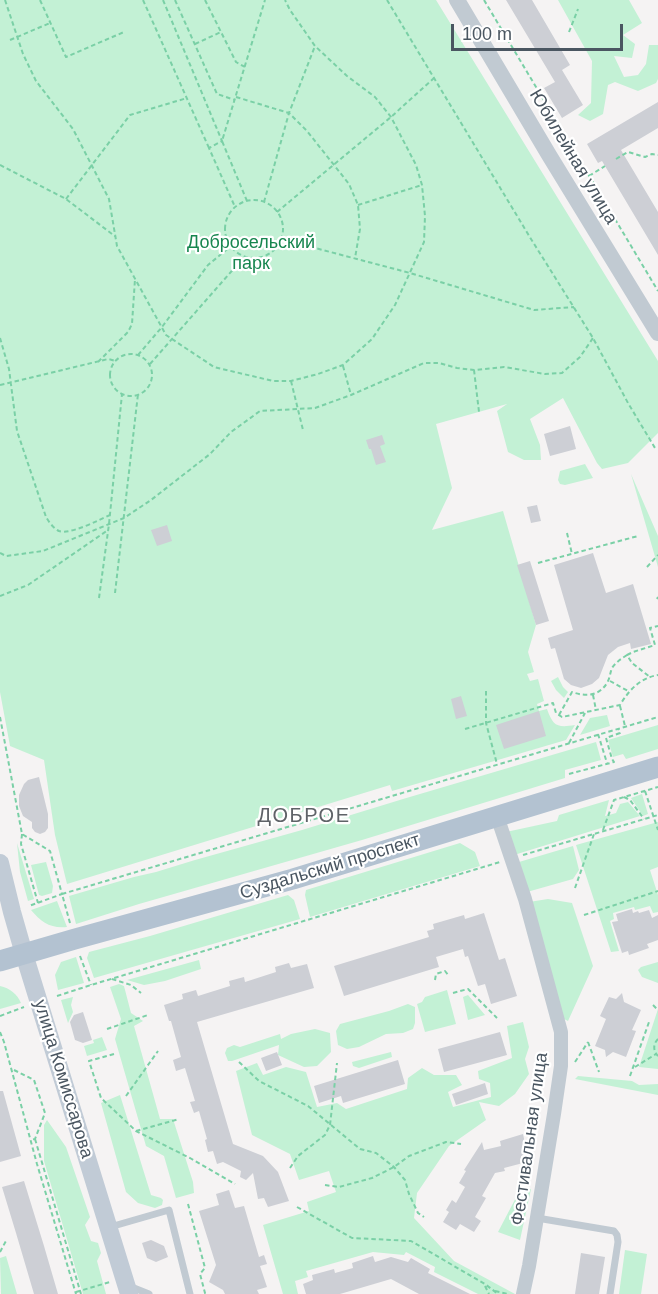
<!DOCTYPE html>
<html>
<head>
<meta charset="utf-8">
<style>
	body { margin:0 }
	#map { position:relative; width:658px; height:1294px; overflow:hidden; background:#f5f3f3; font-family:Helvetica,sans-serif }
	canvas { display:block }
	.scale { position:absolute; left:451px; top:24px; width:172px; height:27px; box-sizing:border-box; border:3px solid #4a5661; border-top:0; padding-left:8px; font-size:18px; line-height:21px; white-space:nowrap; color:#4a5661; -webkit-text-stroke:4px #fff; paint-order:stroke }
</style>
</head>
<body>
<div id="map">
<canvas width="658" height="1294"></canvas>
<div class="scale">100 m</div>
</div>
<script>
const c = document.querySelector('canvas').getContext('2d');
c.lineJoin = 'round';
function fillPath(path, color) { c.fillStyle = color; c.fill(path, 'evenodd'); }
function trace(path, color, width, dash) { c.strokeStyle = color; c.lineWidth = width; c.lineCap = dash ? 'butt' : 'round'; c.setLineDash(dash || []); c.stroke(path); }
function label(font, color, halo, rows, align = 'center') {
  c.font = font + ' Helvetica,sans-serif'; c.lineWidth = 4.5; c.setLineDash([]); c.textBaseline = 'middle'; c.strokeStyle = halo; c.fillStyle = color; for (const [text, x, y, turn = 0] of rows) {
    c.save(); c.translate(x, y); c.rotate((+turn || 0) * Math.PI / 180); c.textAlign = isNaN(turn) ? turn : align; if (halo) c.strokeText(text, 0, 0); c.fillText(text, 0, 0); c.restore();
  }
}
fillPath(new Path2D(`
	M0,0H436L658,361V433L628,463L602,469L597,463L563,398L530,419L540,445L541,460H524L508,452L497,411L507,404L436,424L452,488L432,530L503,511L536,625L528,652L534,672L527,674L530,681L538,679L544,701L537,704L539,711L547,709C553,726 557,728 575,725L566,740L392,791L390,785L67,884L55,835L44,760L10,746L0,692Z
	M558,0H629L642,23L623,35L635,44L632,58L614,56L624,77L638,75L646,64L649,45H658V79L656,83L638,91L615,82L608,85L603,114L590,121L578,115L591,103L592,61Z
	M585,464L593,478L565,485L560,484L558,480L560,471Z
	M631,474L658,536V567Z
	M558,677L563,687L568,692L564,698L556,690L551,681Z
	M607,715L610,726L580,735L590,718Z
	M658,725V749L626,759L623,754L613,757L608,740Z
	M596,742L601,760L565,770V778L362,840L139,904L76,924L69,896L134,877L156,872L195,860L302,830L403,799Z
	M642,794L648,814L643,816L631,798Z
	M609,800L605,816L616,813L620,804L628,802L640,816L514,855L506,832L557,821L559,815Z
	M658,822V867L650,870L658,895V912L653,913L650,906L635,910L634,907L613,913L614,919L610,921L619,951L611,952L576,845Z
	M17,843L34,899L28,901L20,872Z
	M460,843L475,852L480,866L310,917L305,895L306,890Z
	M573,846L579,870L573,879L527,892L519,862Z
	M46,862L53,886L52,893L42,896L39,895L31,865Z
	M288,895L294,900L300,919L94,978L87,958L89,952L150,936Z
	M548,899L572,903L593,966L568,1021L564,1019L529,902Z
	M57,901L67,927C51,929 41,922 31,910Z
	M76,957L84,983L58,990L55,975L61,962Z
	M199,960L201,969L165,981L144,985L127,980Z
	M658,962V983L642,977L638,970L641,967Z
	M119,984L124,986L131,1013L143,1021L134,1026L160,1119H173L193,1182L194,1193L176,1198L164,1156L146,1146L115,1039L121,1019L110,987Z
	M0,986C10,988 17,994 21,1003L0,1009Z
	M447,990L456,1024L425,1032L417,1004L422,1002L425,997Z
	M468,995L485,1015L468,1020L463,997Z
	M73,997L71,1005L73,1012L68,1023L61,1000Z
	M408,1004L415,1007V1023L413,1029L403,1033L386,1034L359,1047L347,1049L338,1045L336,1031L340,1024L389,1011Z
	M658,1009V1069L639,1067Z
	M523,1022L529,1047L525,1059L529,1074L515,1094L499,1106L479,1102L486,1120L449,1146L417,1193L414,1218L454,1261L515,1294H478L434,1272L435,1267L406,1252L404,1255L373,1252L306,1271L308,1277L295,1281L298,1294H283L263,1225L309,1211L307,1202L336,1192L329,1171L299,1180L290,1154L252,1135L236,1071L257,1063L263,1075L286,1067L306,1072L317,1107L337,1103L346,1109L407,1089L408,1078L422,1068L434,1075H456L462,1085L448,1092L453,1107L491,1097L490,1083L479,1079L478,1071L512,1058L507,1026Z
	M315,1029L330,1033L331,1052L317,1066L304,1067L278,1055L279,1045L232,1061H228L225,1053L227,1048L234,1045L240,1047L280,1034L281,1039L291,1034Z
	M102,1037L107,1050L87,1056L84,1046L94,1043L93,1040Z
	M391,1052L392,1057L359,1068L353,1066L352,1062Z
	M578,1076L632,1081L639,1085L658,1084V1095L575,1079Z
	M120,1095L151,1195L161,1198L163,1200L162,1205L155,1208L138,1203L126,1192L101,1103Z
	M47,1120L66,1147L90,1217L85,1225L91,1241L98,1243L101,1253L97,1261L106,1294H83L44,1161V1125Z
	M521,1188L531,1189L520,1240L498,1232Z
	M625,1250L647,1254L641,1294H619Z
	M6,1256L17,1294H1L0,1258Z`), '#c3f1d5');
fillPath(new Path2D(`
	M506,0H532L570,65L562,70L583,105L562,118L544,88L555,82Z
	M658,102V128L621,150L658,212V255L602,161L598,163L587,144Z
	M570,426L576,449L550,456L544,434Z
	M382,435L385,444L380,446L386,462L376,465L371,449H369L366,440Z
	M537,505L541,521L531,523L527,507Z
	M167,525L172,541L157,546L151,530Z
	M593,553L606,593L633,584L651,644L631,649L630,643L618,647L608,655L599,678L592,684L581,688L571,685L564,679L555,648L551,649L548,638L573,630L554,565Z
	M530,561L549,621L536,625L517,565Z
	M461,696L467,716L456,719L451,699Z
	M539,711L546,736L504,749L496,725Z
	M39,777L48,814V828L45,832L40,834L35,832L32,828V822L23,816L19,806V795L24,784L28,780Z
	M632,909L633,913L638,911L639,913L649,910L652,918L658,915V940L647,944L649,948L629,955L628,951L622,953L612,922L618,921L616,914Z
	M484,913L499,960L505,958L517,996L491,1004L485,984L478,986L468,956L465,957L463,949L436,957L439,967L344,996L334,966L429,937L427,931L434,929L433,924L464,915L465,919Z
	M289,963L291,968L307,964L314,988L197,1022L233,1144L263,1156L278,1172L289,1201L268,1207L264,1198L258,1199L253,1173L246,1180L240,1177L241,1171L223,1162L217,1164L213,1151L208,1152L205,1140L207,1139L199,1111L194,1113L190,1102L195,1101L185,1068L176,1071L173,1060L181,1057L171,1021H169L164,1005L183,999L182,994L196,990L198,996L230,986L229,981L244,977L245,982L276,972L275,967Z
	M622,993L624,1002L641,1010L632,1030L636,1031L626,1057L613,1052L606,1057L605,1050L595,1046L606,1019L600,1016L609,997L616,999Z
	M83,1012L92,1040L83,1043L75,1040L70,1022L74,1015Z
	M500,1032L507,1055L444,1072L438,1049Z
	M277,1052L282,1065L266,1071L261,1058Z
	M398,1060L405,1084L343,1103L341,1096L319,1103L314,1086Z
	M485,1083L488,1094L456,1105L452,1094Z
	M0,1091H3L21,1156L0,1162Z
	M523,1134L526,1148L522,1149L524,1155L521,1156L523,1163L504,1168L505,1171L495,1173L482,1196L486,1198L475,1217L481,1221L474,1232L460,1224L456,1230L443,1222L449,1212L446,1210L452,1200L456,1203L465,1187L459,1183L466,1171L464,1170L482,1142L484,1150L501,1146L500,1141Z
	M24,1181L44,1246L58,1294H34L16,1233L2,1187Z
	M229,1190L235,1208L244,1206L259,1257L264,1255L267,1264L260,1266L267,1287L257,1290L259,1294H225L223,1290L209,1282L216,1265L199,1211L219,1205L216,1194Z
	M151,1240L164,1246L168,1257L156,1262L147,1258L142,1243Z
	M581,1253L605,1257L599,1294H575Z
	M373,1256L375,1262L391,1257L408,1262L411,1258L430,1269L428,1273L470,1294H419L391,1279L340,1294H306L303,1284L313,1280L312,1275L334,1269L335,1273L353,1268L352,1263Z`), '#cdcfd5');
trace(new Path2D(`
	M5,0L23,54L36,81L73,129L109,199L117,246L166,335L214,367L273,381H291L318,374L343,365L372,339L395,305L424,242L425,216L422,185L416,165L391,117L375,97L347,76L315,46L290,10L285,0
	M40,0L66,57L124,32
	M143,0L209,148
	M163,0L222,141L209,148L235,207
	M175,0L217,94L235,100
	M205,0L236,62L245,67
	M387,0L531,239L593,338L628,403L655,448
	M484,0L658,291
	M569,32L578,9
	M10,40L50,23
	M195,44L221,32
	M236,97L289,113L307,131L349,184L358,205L360,229L355,258
	M616,159L628,152L645,157L652,154L658,155
	M0,165L66,199L116,237
	M589,176L605,166
	M66,199L130,115L187,98
	M225 229a29 29 0 1 1 58 0a29 29 0 1 1-58 0Z
	M247,201L222,141L265,0
	M264,202L289,113L315,46
	M358,205L422,185
	M277,212L391,117L434,78
	M281,239L410,273L534,310L574,307
	M0,338L9,369L17,431L46,517C49,522 53,528 59,531C70,535 99,520 110,515
	M110 375a21 21 0 1 1 42 0a21 21 0 1 1-42 0Z
	M138,355L162,327L208,265L231,246
	M98,362L128,332L132,324L135,279
	M150,364L244,257
	M343,366L351,395
	M474,370L479,412
	M291,381L303,430
	M0,385L108,359L116,361
	M567,533L572,554
	M0,553L6,556L43,551L124,518L151,500L210,454L231,432L260,411L315,408L351,395L424,363H439L457,368L474,370L504,367L545,374L562,373L580,357L593,338
	M538,563L638,536
	M647,567L658,555
	M115,593L138,394
	M0,596L28,585L108,530
	M99,598L109,524L122,394
	M657,599L658,597
	M627,655L633,652L655,645L650,628L658,626
	M610,681L628,691
	M486,691V723L497,764
	M593,695L596,710
	M620,706L625,726
	M559,715L572,692C586,697 599,696 607,683C610,678 610,673 612,668C616,662 621,659 627,655L632,663L650,677
	M0,717L22,834L50,851L62,894L29,906
	M465,729L553,703L556,713L562,717L620,705C629,690 640,678 658,675
	M598,734L607,763
	M569,743L585,713
	M569,774L614,762L612,759L606,738L620,733L618,728
	M645,791L658,830
	M624,797L630,800L644,819
	M603,830L614,800L658,787
	M22,834L21,844L38,903
	M523,855L658,815
	M575,888L594,834
	M584,915L658,891
	M70,923L62,894L658,717
	M80,956L91,985
	M112,979L131,985L141,993
	M435,980L436,974L445,971L449,976
	M453,993L468,989L497,1018
	M57,996L91,985L500,862
	M653,1005L658,1010
	M0,1016L24,1007
	M107,1029L148,1015
	M0,1032L4,1042L37,1164L76,1294
	M658,1039C653,1044 653,1051 658,1056
	M588,1042L599,1072
	M114,1054L89,1061L101,1098L136,1131L190,1158L235,1184
	M239,1062L259,1081L308,1106L360,1149L376,1153L394,1167L405,1180L409,1194L418,1213L424,1217
	M575,1062L588,1042
	M635,1067L656,1054
	M14,1070L34,1080L45,1113L35,1139L30,1140
	M630,1076L649,1022
	M126,1096L158,1051
	M136,1131L179,1119
	M35,1139L81,1294
	M290,1168L298,1156L325,1135L330,1125L337,1063
	M325,1185L339,1187L372,1178L394,1167L409,1156L446,1142L461,1144
	M188,1204L205,1268L200,1274L205,1293L207,1294
	M297,1207L352,1238L411,1241L485,1284L498,1294
	M0,1252L7,1239
	M485,1286L489,1294
	M495,1291L508,1294
	M76,1292L110,1282`), '#7ad0a6', 2, [4.5, 3]);
trace(new Path2D(`
	M537,1218L614,1231L617,1235L618,1242L610,1294
	M110,1227L169,1210L190,1294
	M129,1286L149,1294`), '#c1cad2', 7);
trace(new Path2D(`
	M497,816L525,899L561,1032V1066L554,1114L529,1266L523,1294`), '#c1cad2', 14);
trace(new Path2D(`
	M457,0L549,155L658,333`), '#c1cad2', 16);
trace(new Path2D(`
	M0,863L12,912L24,954L129,1294`), '#c1cbd6', 18);
trace(new Path2D(`
	M0,961L75,939L293,879L658,767`), '#b3c2d1', 21);
label('18px', '#4a5661', '#fff', [
	["Юбилейная улица",573,157,59],
	["Суздальский проспект",330,867,-17],
	["улица Комиссарова",63,1079,73],
	["Фестивальная улица",530,1139,-82]
]);
label('18px', '#17864f', '#fff', [
	["Добросельский",251,243],
	["парк",251,264]
]);
c.letterSpacing = '1.5px';
label('20px', '#5f6368', '#fff', [
	["ДОБРОЕ",304,816]
]);
c.letterSpacing = '0px';
</script>
</body>
</html>
